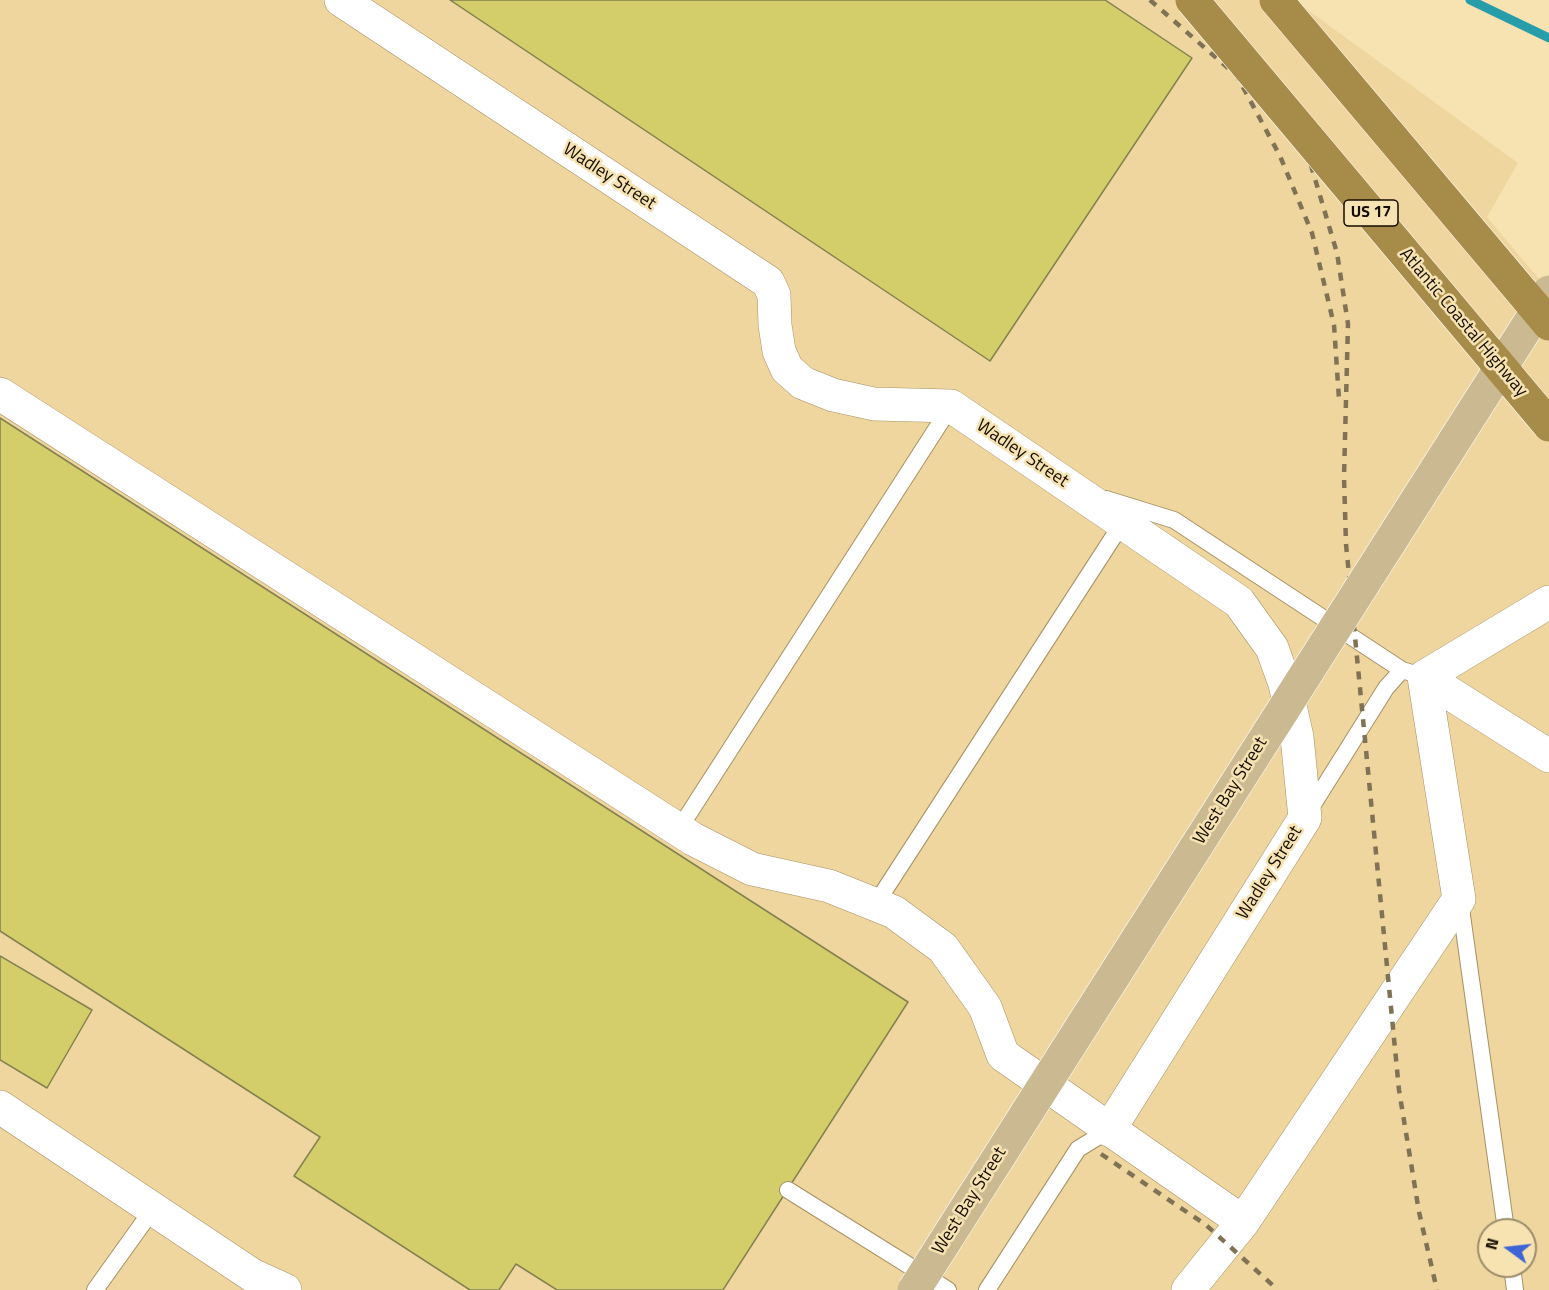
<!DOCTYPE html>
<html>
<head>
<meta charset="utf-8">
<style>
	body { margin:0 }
	#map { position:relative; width:1549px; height:1290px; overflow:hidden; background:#f7e2b2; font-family:"Titillium Web",sans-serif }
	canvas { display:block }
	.north { position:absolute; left:1477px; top:1218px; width:60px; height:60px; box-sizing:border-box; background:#f7e2b2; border:2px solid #9c8d6b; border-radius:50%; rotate:285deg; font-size:16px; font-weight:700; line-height:24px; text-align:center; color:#140d00 }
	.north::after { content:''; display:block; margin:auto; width:21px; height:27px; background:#3e65d6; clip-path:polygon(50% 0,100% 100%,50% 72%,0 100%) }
</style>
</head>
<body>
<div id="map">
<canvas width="1549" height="1290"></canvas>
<div class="north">N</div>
</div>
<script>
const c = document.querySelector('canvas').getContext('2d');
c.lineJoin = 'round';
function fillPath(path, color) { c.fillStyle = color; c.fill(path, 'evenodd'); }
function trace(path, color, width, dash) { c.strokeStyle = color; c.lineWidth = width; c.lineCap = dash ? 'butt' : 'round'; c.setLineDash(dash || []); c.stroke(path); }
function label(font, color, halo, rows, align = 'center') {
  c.font = font + ' "Titillium Web",sans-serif'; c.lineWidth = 5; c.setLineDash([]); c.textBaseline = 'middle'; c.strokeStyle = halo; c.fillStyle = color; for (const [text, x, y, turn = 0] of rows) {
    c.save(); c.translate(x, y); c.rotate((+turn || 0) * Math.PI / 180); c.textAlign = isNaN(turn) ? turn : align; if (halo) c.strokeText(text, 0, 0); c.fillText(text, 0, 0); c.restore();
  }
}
fillPath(new Path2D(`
	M0,0H1294L1518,163L1487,217L1549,291V1290H0ZM1489,1230H1525V1266H1489Z`), '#efd69f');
trace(new Path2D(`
	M1470,0L1549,38`), '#289daa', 9);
const building = new Path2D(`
	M450,0H1105L1192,58L990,361Z
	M0,418L908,1002L723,1290H557L516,1264L499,1290H470L294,1176L320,1137L0,931Z
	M0,956L92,1010L47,1088L0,1060Z`);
fillPath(building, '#d3ce69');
trace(building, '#838152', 1.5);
const lane = new Path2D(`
	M1106,499L1174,520L1402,670
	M1307,814L1386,688L1402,670L1412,673
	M679,829L951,406
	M1460,901L1506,1230
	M875,905L1123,522
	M788,1190L948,1290
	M1512,1266L1515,1290
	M95,1290L153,1209
	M987,1290L1078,1149L1109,1130`);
const street = new Path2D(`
	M341,0L768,282L774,295L775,325L779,351L787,369L803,383L833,395L874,404L951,406L1239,602L1272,648L1285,684L1297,737L1305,818L1109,1130
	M0,394L693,839L752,869L829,886L894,912L943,948L985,1007L1003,1055L1243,1222L1459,899L1424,677L1549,602
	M1424,677L1549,756
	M0,1107L252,1275L285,1290
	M1188,1290L1243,1222`);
trace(lane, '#a69265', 18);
trace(street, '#a69265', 34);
trace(lane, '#fff', 16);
trace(street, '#fff', 33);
trace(new Path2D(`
	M1150,0L1237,76L1280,156L1312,233L1334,325L1339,399
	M1185,0L1266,93L1310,162L1337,253L1348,324L1344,477L1346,544L1399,1090L1419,1212L1437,1290
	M1101,1154L1206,1225L1278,1290`), '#807254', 4.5, [8, 8]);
const primaryBridge = new Path2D(`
	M914,1290L1549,292`);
const highwayBridge = new Path2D(`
	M1192,0L1549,425
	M1276,0L1549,324`);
trace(primaryBridge, '#fff', 34, []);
trace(highwayBridge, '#fff', 34, []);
trace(primaryBridge, '#cab991', 33);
trace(highwayBridge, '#a78b48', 33);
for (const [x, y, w] of [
	[1371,213,54]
]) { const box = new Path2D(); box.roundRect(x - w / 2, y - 13, w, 26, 4.5); c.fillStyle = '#f7e2b2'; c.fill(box); trace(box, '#140d00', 1.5); }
label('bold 16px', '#140d00', null, [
	["US 17",1371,213]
]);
label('18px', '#140d00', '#f7e2b2', [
	["Wadley Street",609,177,33],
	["Atlantic Coastal Highway",1463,323,50],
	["Wadley Street",1022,454,34],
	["West Bay Street",1231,791,-58],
	["Wadley Street",1270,873,-58],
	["West Bay Street",970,1201,-58]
]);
</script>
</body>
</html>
